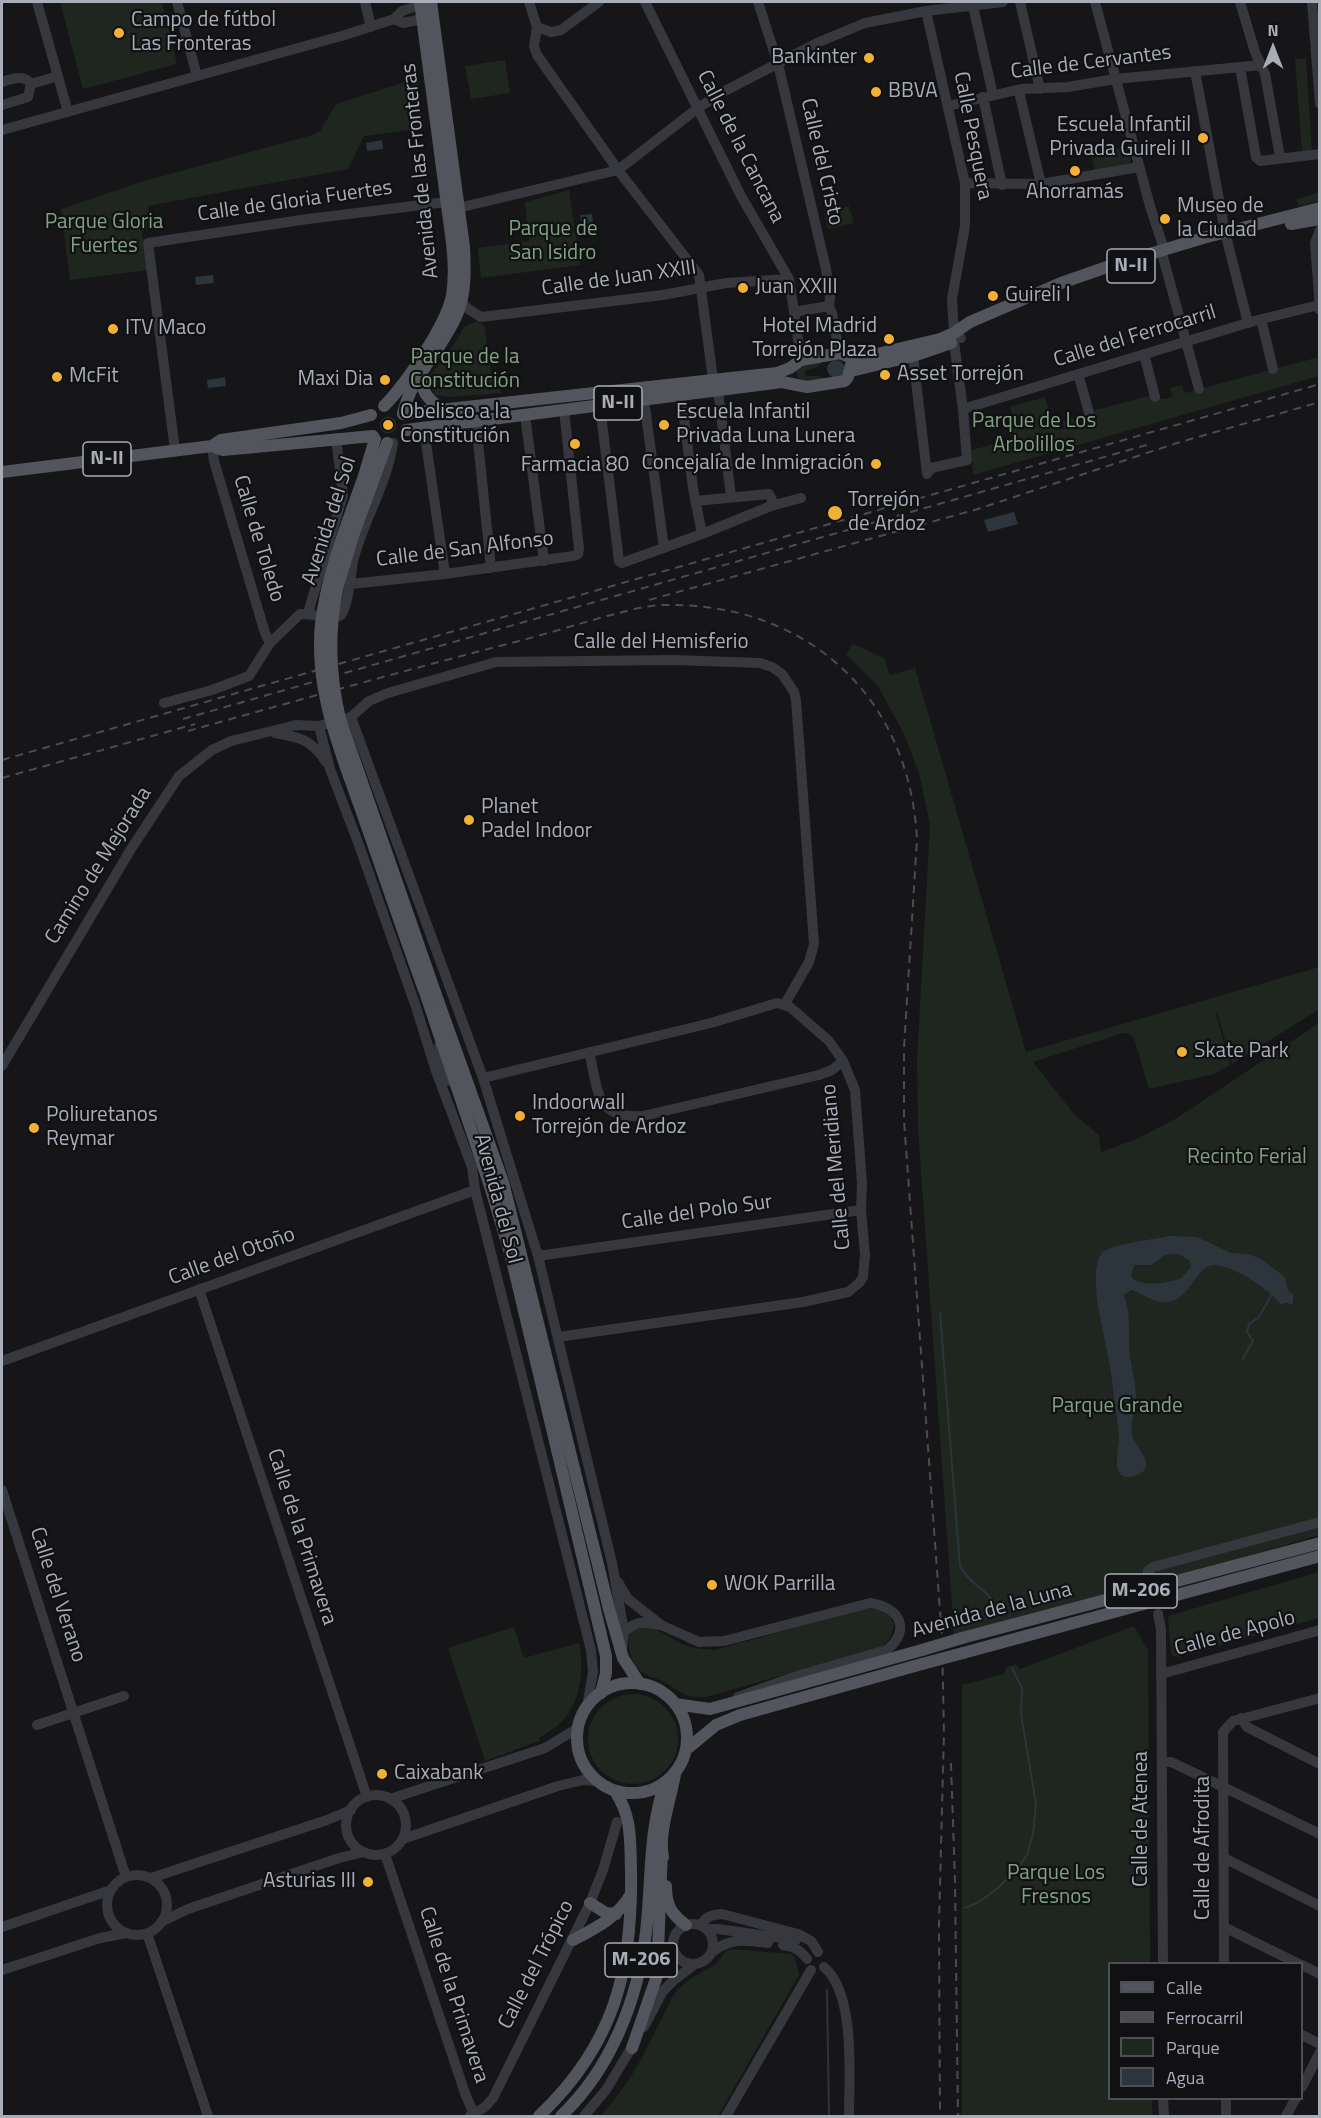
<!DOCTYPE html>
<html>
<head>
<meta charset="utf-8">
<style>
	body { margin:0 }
	#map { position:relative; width:1321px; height:2118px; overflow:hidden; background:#161618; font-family:"Titillium Web",sans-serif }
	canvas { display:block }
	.frame { position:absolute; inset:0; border:3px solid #a8adb8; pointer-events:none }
	.legend { position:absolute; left:1108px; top:1962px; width:195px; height:138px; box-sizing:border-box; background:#111113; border:2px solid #4d4f55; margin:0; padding:8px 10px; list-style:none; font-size:18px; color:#a8adb8 }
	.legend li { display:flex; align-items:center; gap:12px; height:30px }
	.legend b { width:30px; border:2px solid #4d4f55 }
	.north { position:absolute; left:1243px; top:18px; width:60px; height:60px; -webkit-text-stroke:4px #111113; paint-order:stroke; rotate:0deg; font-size:16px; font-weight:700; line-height:24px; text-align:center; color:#a8adb8 }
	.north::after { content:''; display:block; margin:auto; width:21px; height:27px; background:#a8adb8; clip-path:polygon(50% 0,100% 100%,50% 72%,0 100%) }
</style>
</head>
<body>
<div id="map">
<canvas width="1321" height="2118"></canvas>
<div class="frame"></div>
<ul class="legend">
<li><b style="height:8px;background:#53555c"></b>Calle</li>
<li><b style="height:8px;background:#4a4c52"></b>Ferrocarril</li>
<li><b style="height:16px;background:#1e261f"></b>Parque</li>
<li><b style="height:16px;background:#2c353c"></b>Agua</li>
</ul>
<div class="north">N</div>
</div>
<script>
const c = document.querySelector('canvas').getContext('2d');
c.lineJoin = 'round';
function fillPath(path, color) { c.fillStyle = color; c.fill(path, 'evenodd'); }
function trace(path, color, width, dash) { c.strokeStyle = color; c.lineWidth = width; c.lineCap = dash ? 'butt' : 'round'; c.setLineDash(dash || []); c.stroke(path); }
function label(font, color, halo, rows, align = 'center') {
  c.font = font + ' "Titillium Web",sans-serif'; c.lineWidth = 4.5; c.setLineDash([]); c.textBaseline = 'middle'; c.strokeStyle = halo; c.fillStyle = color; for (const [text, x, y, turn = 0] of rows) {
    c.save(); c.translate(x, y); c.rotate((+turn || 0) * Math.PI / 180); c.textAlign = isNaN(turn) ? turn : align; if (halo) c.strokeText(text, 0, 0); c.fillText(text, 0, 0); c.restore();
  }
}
fillPath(new Path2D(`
	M60,2H162L177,64L83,89Z
	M1306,58L1312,152L1302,151L1295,59Z
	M505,60L510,93L471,99L465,66Z
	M418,78L424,128L364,136L348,169L148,206L151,229L142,231L148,270L70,280L61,209L141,182L312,135L320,131L336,104Z
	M1127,146L1131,163L1095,172L1092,157Z
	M569,190L580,265L481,278L478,248L529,241L525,202Z
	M1318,193V201L1298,206L1297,199Z
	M849,206L854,223L828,229L824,213Z
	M477,321L484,325L492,380L502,393L449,397L435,395L430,385L431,374L453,346L464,327Z
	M1319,357V376L973,475L972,450L1013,439L1008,422L1014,420L1010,407L1045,397L1055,430L1064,428L1063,421L1073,418L1075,424L1085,422L1096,410L1148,396L1165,399L1173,396L1170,388L1182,385L1185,393Z
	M823,361L818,367L805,370L806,376H819L824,379L803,381L798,378L796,371L801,366Z
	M853,644L884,658L890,675L915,668L1026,1052L1319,967V1009L1232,1064L1217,1012L1216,1014L1230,1065L1214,1074L1149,1089L1134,1038L1129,1034L1123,1033L1033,1062L1074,1114L1099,1135L1101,1152L1139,1138L1177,1118L1319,1023V1535L1242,1558L954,1635L918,1130L917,1060L930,825L920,777L905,736L878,686L846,654Z
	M1319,1572V1618L1179,1657L1173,1656L1171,1653L1168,1616Z
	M864,1609C879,1608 887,1610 894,1624L890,1638L882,1647L706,1697C686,1699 683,1693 667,1684C660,1679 652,1678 645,1674C630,1666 627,1647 630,1632C650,1620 664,1635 682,1644C692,1648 703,1649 715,1650Z
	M1134,1626L1148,1650L1150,1963L1110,1964V2098L1152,2099V2116H962V1685L1004,1674L1006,1667L1016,1664L1020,1669Z
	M514,1627L524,1658L579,1643C584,1669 582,1701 562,1721C556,1728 547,1733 539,1738V1741L485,1761L448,1648Z
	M588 1739a45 45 0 1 1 90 0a45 45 0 1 1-90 0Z
	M730,1949L791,1954L795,1958L799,1975L718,2116H601L627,2083L640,2061L674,1994L688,1980L715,1965L726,1951Z`), '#1e261f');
fillPath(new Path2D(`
	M382,140L383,149L367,151L366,143Z
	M592,214L594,230L583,231L580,215Z
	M213,275L214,283L196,285L195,277Z
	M827 369a9 9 0 1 1 18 0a9 9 0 1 1-18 0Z
	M225,377L226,386L208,388L207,380Z
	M380 425a8 8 0 1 1 16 0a8 8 0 1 1-16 0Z
	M1014,512L1018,524L988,532L984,520Z
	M1170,1236L1197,1237L1231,1253L1248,1254L1261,1259L1285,1277L1288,1291L1293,1294V1304L1285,1303L1281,1305C1271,1290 1221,1255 1205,1268C1192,1279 1186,1300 1167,1302C1155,1304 1143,1294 1132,1290L1124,1294C1125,1300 1127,1305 1128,1311C1130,1326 1128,1342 1130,1357C1132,1372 1137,1386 1136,1402C1135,1413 1129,1426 1133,1438C1136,1448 1159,1466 1137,1475C1108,1486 1119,1450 1119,1438C1118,1427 1117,1417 1115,1406C1113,1391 1112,1376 1109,1361C1105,1336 1087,1276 1101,1254C1107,1244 1157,1239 1170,1236ZM1172,1254H1179L1190,1261L1191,1267L1182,1278C1168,1283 1143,1288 1131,1277L1134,1265H1152L1163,1256Z`), '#2c353c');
trace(new Path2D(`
	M940,1313L960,1566C968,1584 990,1589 998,1611
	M1242,1360L1253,1341L1247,1332L1249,1324L1259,1317L1272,1294
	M965,1908L979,1902L997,1889L1019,1867L1027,1855L1033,1834L1036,1804L1021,1714L1022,1688L1012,1668
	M827,1990L829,2116`), '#2c353c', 2);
trace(new Path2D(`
	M37,2L68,112
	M177,2L197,76
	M365,2L371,27
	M529,2L537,27L534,46L537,55L618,170L699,275L713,379
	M645,2L741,196L789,279L794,312
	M758,2L778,64L826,269L830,298L829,306L832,313L837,340L834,354
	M1020,2L1040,89
	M1095,2L1150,206L1164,249
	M1240,2L1255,52L1265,74L1280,157
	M1312,2L1320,104
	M973,6L993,95
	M926,11L965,183V226L952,299L954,333L961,338
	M394,19L403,23L422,19
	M537,27L551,32L561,30L599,2
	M1240,67L1256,157L1260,161L1320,154
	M1195,71L1225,232
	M2,82C12,79 24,74 31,84
	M31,84L58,76
	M1021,89L1020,96L1041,184
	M983,97L1002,185
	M2,105L28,97L31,84
	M948,106L1021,89L1068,87L1115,79L1262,65
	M2,130L345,35L394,19L402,11L420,5
	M965,183L1041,184L1139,167
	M458,208L618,170L698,108L721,93L819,42L865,23L926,11L1003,2
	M1320,230L1315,243L1320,310
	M1227,240L1248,323
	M1163,257L1199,389
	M461,301L467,308L481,317L663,295L726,283L789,279
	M1261,319L1273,369
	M1144,354L1155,397
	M913,356L927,474
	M801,360L794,312L829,306
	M1078,374L1090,416
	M718,390L731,497
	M681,395L693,488L702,534L771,506L801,498
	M644,400L664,548
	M600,406L619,561L622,563L702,534
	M963,409L1254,321L1319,305
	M525,415L544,561
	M476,422L491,568
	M420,428L424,433L426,443L445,574
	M212,446L214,461L265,633L270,643
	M175,450L148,243L308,219L446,202
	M927,474L931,468L967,460L963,409L954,342L948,337
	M695,501L769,494L772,500L771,506
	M351,584L445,574L573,556L578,554L579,549L564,410
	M308,613L343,495L336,438
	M164,703L212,690L249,676L270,643L300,614C309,613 335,621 341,615C348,607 351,573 353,561C363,521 387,485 393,443
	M351,717L483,1078L538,1256L612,1563L624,1632L622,1650
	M319,726L330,769L359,845L416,1007L436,1071L472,1167L475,1190L591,1650L593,1672L587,1706
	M275,733C300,737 312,740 326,762
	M439,1046L447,1081
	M589,1052C599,1091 594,1119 643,1116L819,1075L832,1070L843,1061
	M2,1066L131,849L179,776L212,750L231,741L296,725L319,726L351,717L369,701L388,693L496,662L674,660L760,663L772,667L782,674L794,692L796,700L814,944L809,962L785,1004
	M483,1078L711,1023L777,1003L790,1007L829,1041L843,1061L855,1090L862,1183L861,1210L865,1255L863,1277L859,1283L848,1292L803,1302L558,1337
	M538,1256L861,1210
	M199,1289L367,1797
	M2,1361L475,1190
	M2,1490L126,1877
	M1148,1579V1571L1153,1567L1320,1522
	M618,1582L628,1599L661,1625L699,1642L724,1641L870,1603C899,1607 912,1629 887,1650L800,1675L738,1697
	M1158,1614L1161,1629L1163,1964
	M624,1632C637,1620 643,1622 659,1625
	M1161,1674L1320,1630
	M1241,1718L1247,1727L1320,1764
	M37,1725L124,1696
	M1162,1762H1171L1211,1781L1320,1834
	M346 1825a30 30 0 1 1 60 0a30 30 0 1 1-60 0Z
	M390,1799L545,1748L578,1728
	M403,1839L558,1786L583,1780L597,1781
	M385,1854L466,2096L474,2114
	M1224,1858L1320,1906
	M107 1905a30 30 0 1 1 60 0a30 30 0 1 1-60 0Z
	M151,1878L327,1820L351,1810
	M161,1922L188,1909L339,1858L364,1852
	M673 1944a20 20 0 1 1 40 0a20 20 0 1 1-40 0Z
	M701,1925C706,1916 711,1915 722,1914L798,1934L811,1941L818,1952
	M2,1927L111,1890
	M1224,1927L1299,1964
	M707,1929H718L796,1940
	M147,1933L208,2116
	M783,1945C795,1947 800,1950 807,1959
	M712,1952C732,1937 744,1940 768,1943
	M1224,1964L1223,1732L1233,1721L1320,1698
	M1302,1965L1320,1974
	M824,1967C856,1994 849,2077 849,2116
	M2,1970L100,1938L127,1933
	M644,2027L663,1991L674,1980L695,1964
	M1302,2035L1320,2044
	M1302,2087L1320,2052
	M1163,2098L1164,2116
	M1226,2098V2116
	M470,2116L485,2107L493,2098L590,1903L603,1870L617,1822
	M584,2116L606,2090L636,2040
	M726,2116L811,1970
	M1286,2116L1296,2098`), '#37383d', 10);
trace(new Path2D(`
	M1291,224L1320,219
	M851,371L913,356L951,343
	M421,373C421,392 427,398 441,409
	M384,406C405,385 447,324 452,295C455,277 454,260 452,243L420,2
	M403,413C412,375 444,348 458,312C466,291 465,269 464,247L431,2
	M403,414L777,373L790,368L801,360L840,353L849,357L860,358L940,339L954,333L970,322L1061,283L1110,266L1203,238L1320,208
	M406,430L782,382L807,387L845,381L848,377L851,365
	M212,446L221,440L341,423L371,415
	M2,472L212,446L223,450L373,436
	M364,476L375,439
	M338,585L354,533L387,443
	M436,995L503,1182L609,1609L623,1658L640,1684
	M427,998L490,1186L511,1256L606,1656V1673L601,1693
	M962,1638L1320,1543
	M963,1653L1320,1556
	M577 1738a55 55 0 1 1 110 0a55 55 0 1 1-110 0Z
	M675,1704L710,1709L922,1650
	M687,1749L716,1725L740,1715L922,1664
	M663,1857C658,1833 671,1798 675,1774
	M666,1886C666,1905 671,1914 686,1925
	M590,1903L606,1913L616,1914
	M573,1940C596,1928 618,1917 631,1894
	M632,2048L657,1976L662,1850
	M539,2116C614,2045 633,1971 631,1869C630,1839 632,1817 615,1791
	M561,2116C611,2069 638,1999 646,1932C652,1880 648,1834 665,1783`), '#53555c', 12);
trace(new Path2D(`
	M649,600L978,509L1177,443L1320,402
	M183,719L1150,444
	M188,731C295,701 403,671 511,643C543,635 575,625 607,616C624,612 643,606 660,605C805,601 909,694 917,839L904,1048V1121L942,1638L944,1733L939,1925L940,2116
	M2,760L1320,384
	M2,778L195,724
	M951,1763L955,1882L958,2116`), '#4a4c52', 2, [8, 6]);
trace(new Path2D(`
	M364,476C347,524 327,573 321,624C314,692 342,755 364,818C385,878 405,938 427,998
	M338,585C328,631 329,673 340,719L436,995
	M922,1650L962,1638
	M922,1664L963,1653`), '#53555c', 12);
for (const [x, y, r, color] of [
	[119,33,6,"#f2b134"],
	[869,58,6,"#f2b134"],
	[876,92,6,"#f2b134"],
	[1203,138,6,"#f2b134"],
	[1075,171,6,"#f2b134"],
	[1165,219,6,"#f2b134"],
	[743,288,6,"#f2b134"],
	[993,296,6,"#f2b134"],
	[113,329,6,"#f2b134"],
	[889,339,6,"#f2b134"],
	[885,375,6,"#f2b134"],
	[57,377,6,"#f2b134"],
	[385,380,6,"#f2b134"],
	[388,425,6,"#f2b134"],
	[664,425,6,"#f2b134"],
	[575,444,6,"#f2b134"],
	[876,464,6,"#f2b134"],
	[835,513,8,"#f2b134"],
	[469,820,6,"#f2b134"],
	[1182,1052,6,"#f2b134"],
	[520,1116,6,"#f2b134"],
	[34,1128,6,"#f2b134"],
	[712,1585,6,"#f2b134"],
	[382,1774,6,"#f2b134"],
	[368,1882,6,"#f2b134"]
]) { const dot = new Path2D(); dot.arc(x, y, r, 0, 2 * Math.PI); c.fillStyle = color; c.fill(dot); trace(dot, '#111113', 2); }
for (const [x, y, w] of [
	[1131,266,48],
	[618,403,48],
	[107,459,48],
	[1141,1591,72],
	[641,1960,72]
]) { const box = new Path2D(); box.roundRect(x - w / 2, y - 17, w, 34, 4.5); c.fillStyle = '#111113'; c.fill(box); trace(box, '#a8adb8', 1.5); }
label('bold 20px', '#a8adb8', null, [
	["N-II",1131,266],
	["N-II",618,403],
	["N-II",107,459],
	["M-206",1141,1591],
	["M-206",641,1960]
]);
label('21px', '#a8adb8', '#111113', [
	["Campo de fútbol",131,21],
	["Las Fronteras",131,45],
	["Bankinter",857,58,"right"],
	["BBVA",888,92],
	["Escuela Infantil",1191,126,"right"],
	["Privada Guireli II",1191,150,"right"],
	["Ahorramás",1075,193,"center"],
	["Museo de",1177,207],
	["la Ciudad",1177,231],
	["Juan XXIII",755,288],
	["Guireli I",1005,296],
	["Hotel Madrid",877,327,"right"],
	["Torrejón Plaza",877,351,"right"],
	["ITV Maco",125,329],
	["Asset Torrejón",897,375],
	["McFit",69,377],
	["Maxi Dia",373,380,"right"],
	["Obelisco a la",400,413],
	["Constitución",400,437],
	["Escuela Infantil",676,413],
	["Privada Luna Lunera",676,437],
	["Concejalía de Inmigración",864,464,"right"],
	["Farmacia 80",575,466,"center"],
	["Torrejón",848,501],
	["de Ardoz",848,525],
	["Planet",481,808],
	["Padel Indoor",481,832],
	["Skate Park",1194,1052],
	["Indoorwall",532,1104],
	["Torrejón de Ardoz",532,1128],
	["Poliuretanos",46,1116],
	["Reymar",46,1140],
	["WOK Parrilla",724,1585],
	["Caixabank",394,1774],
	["Asturias III",356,1882,"right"]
], 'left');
label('21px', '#a8adb8', '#111113', [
	["Calle de Cervantes",1091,63,-7],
	["Calle Pesquera",972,136,79],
	["Calle de la Cancana",740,147,63],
	["Calle del Cristo",821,162,77],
	["Avenida de las Fronteras",421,171,-96],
	["Calle de Gloria Fuertes",295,202,-8],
	["Calle de Juan XXIII",619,279,-8],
	["Calle del Ferrocarril",1135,337,-17],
	["Avenida del Sol",330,521,-72],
	["Calle de Toledo",258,539,73],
	["Calle de San Alfonso",465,550,-7],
	["Calle del Hemisferio",661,643],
	["Camino de Mejorada",99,866,-58],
	["Calle del Meridiano",837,1167,-95],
	["Avenida del Sol",497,1199,75],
	["Calle del Polo Sur",697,1213,-8],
	["Calle del Otoño",232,1257,-20],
	["Calle de la Primavera",301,1537,72],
	["Calle del Verano",57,1595,72],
	["Avenida de la Luna",992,1611,-15],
	["Calle de Apolo",1235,1634,-15],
	["Calle de Atenea",1142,1819,-90],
	["Calle de Afrodita",1204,1848,-90],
	["Calle del Trópico",537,1965,-63],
	["Calle de la Primavera",453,1995,72]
]);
label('21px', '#7fa381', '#111113', [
	["Parque Gloria",104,223],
	["Fuertes",104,247],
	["Parque de",553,230],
	["San Isidro",553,254],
	["Parque de la",465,358],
	["Constitución",465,382],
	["Parque de Los",1034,422],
	["Arbolillos",1034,446],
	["Recinto Ferial",1247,1158],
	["Parque Grande",1117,1407],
	["Parque Los",1056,1874],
	["Fresnos",1056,1898]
]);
</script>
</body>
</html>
